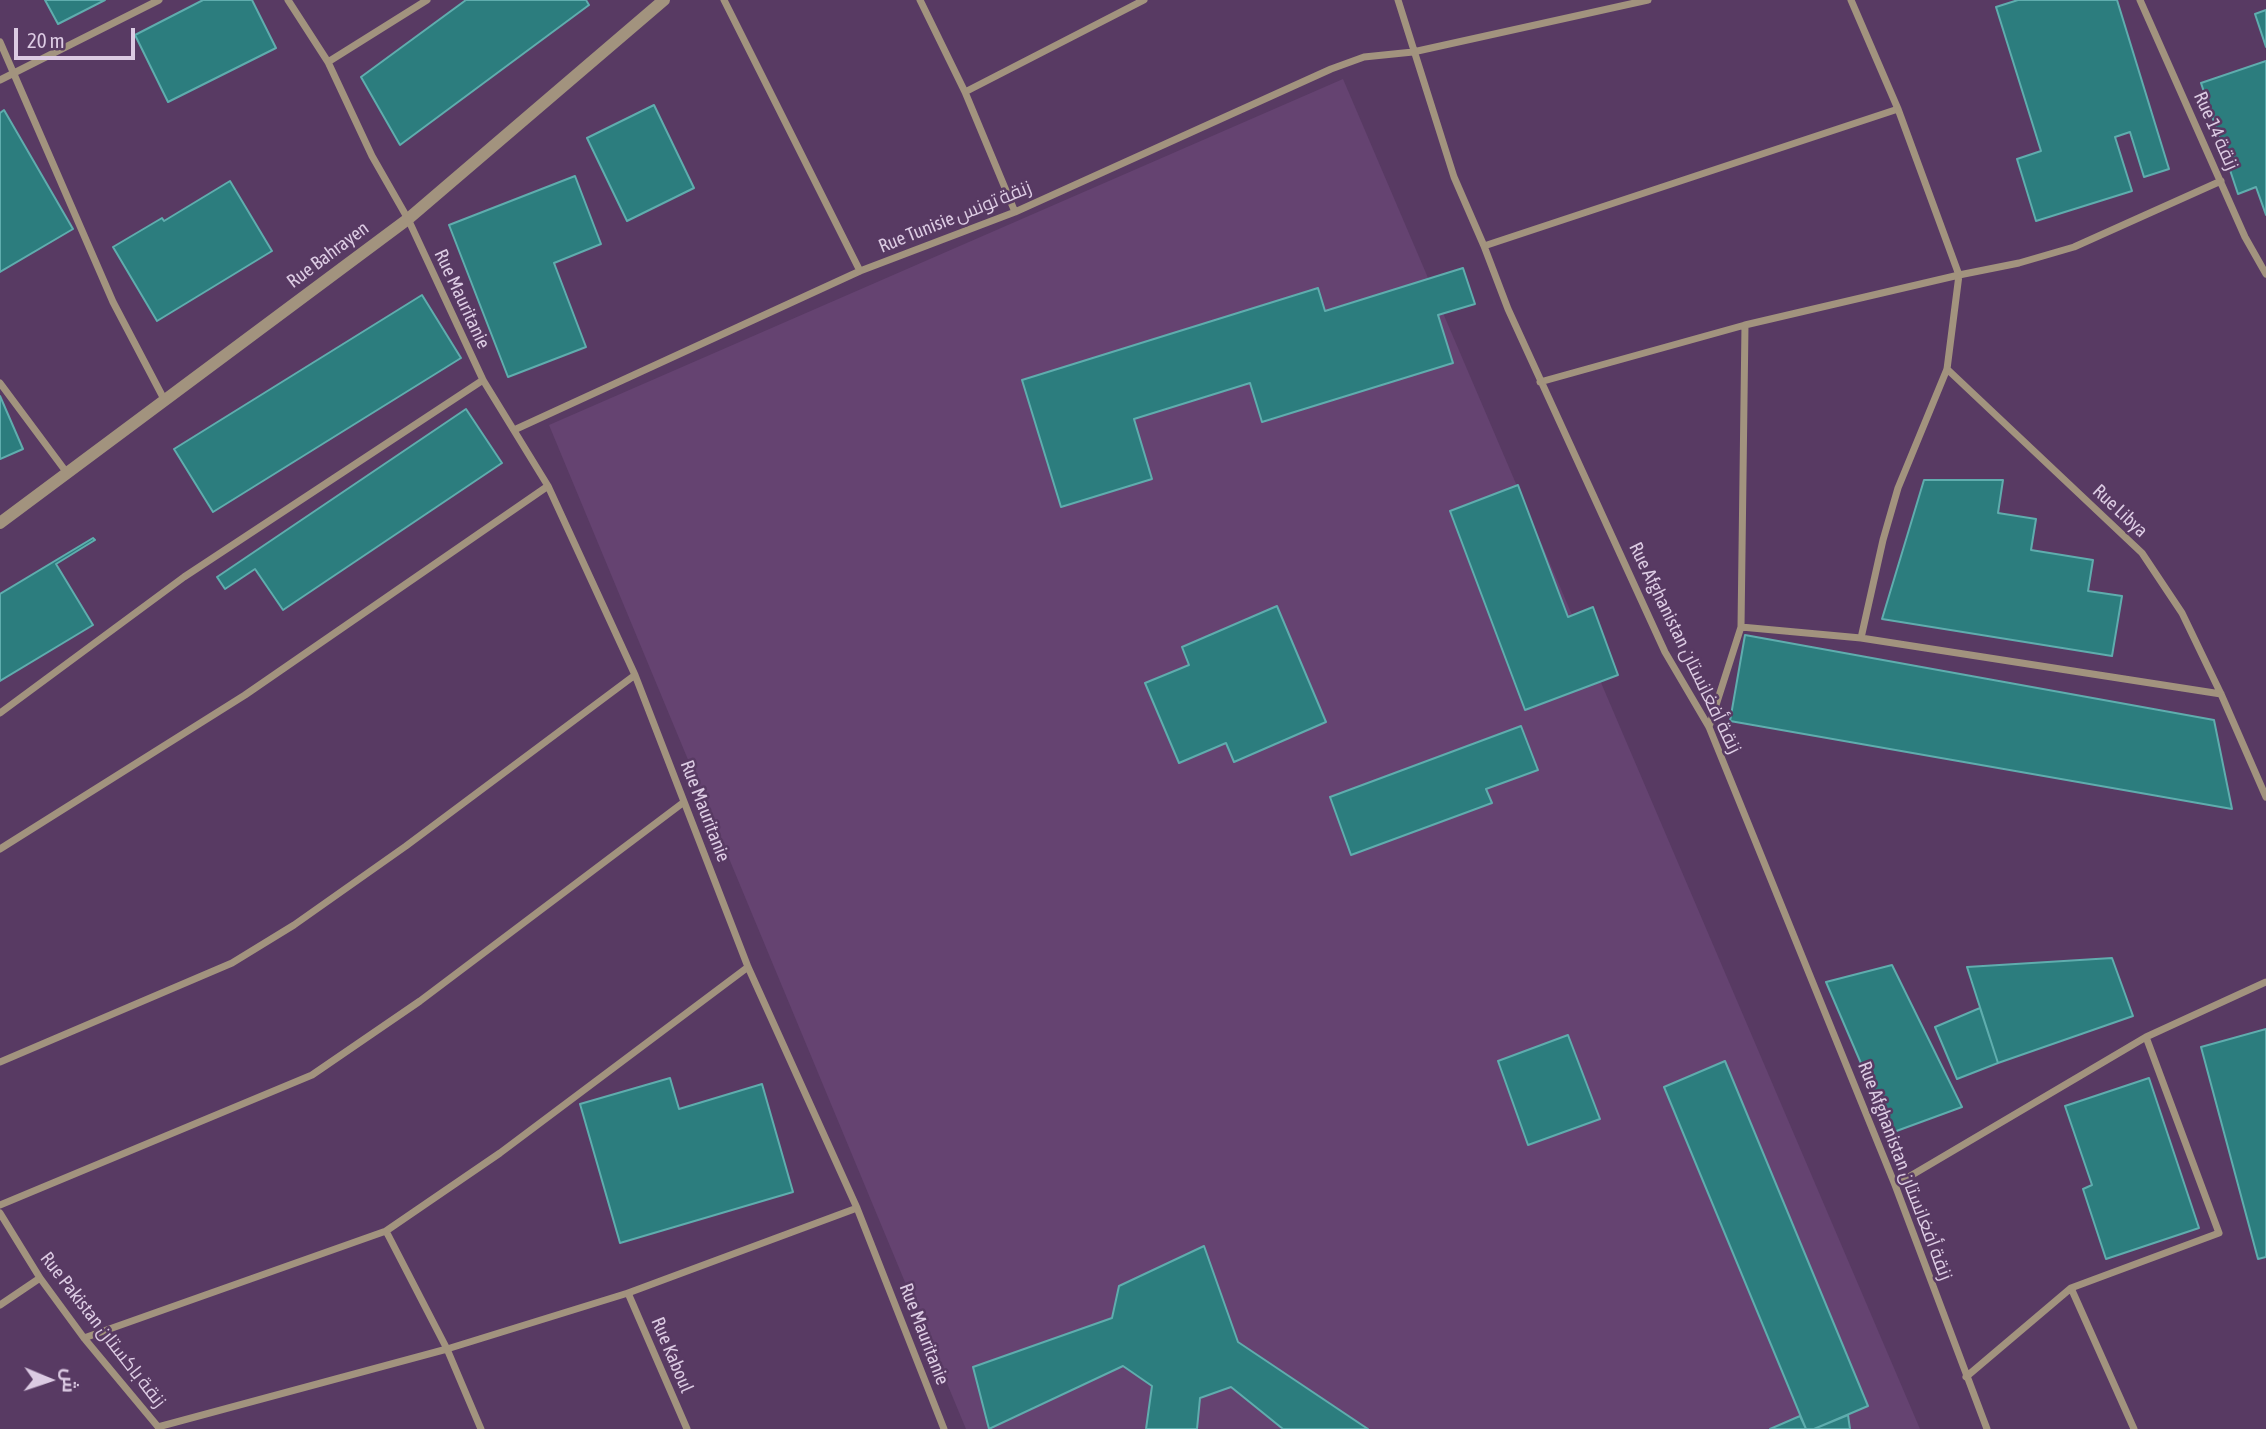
<!DOCTYPE html>
<html>
<head>
<meta charset="utf-8">
<style>
	body { margin:0 }
	#map { position:relative; width:2266px; height:1429px; overflow:hidden; background:#583a63; font-family:"Asap Condensed",Cairo,sans-serif }
	canvas { display:block }
	.north { position:absolute; left:14px; top:1345px; width:70px; height:70px; -webkit-text-stroke:5px #583a63; paint-order:stroke; rotate:92deg; font-size:19px; font-weight:700; line-height:28px; text-align:center; color:#dccbe3 }
	.north::after { content:''; display:block; margin:auto; width:24px; height:32px; background:#dccbe3; clip-path:polygon(50% 0,100% 100%,50% 72%,0 100%) }
	.scale { position:absolute; left:14px; top:28px; width:121px; height:32px; box-sizing:border-box; border:4px solid #dccbe3; border-top:0; padding-left:9px; font-size:21px; line-height:24px; white-space:nowrap; color:#dccbe3; -webkit-text-stroke:5px #583a63; paint-order:stroke }
</style>
</head>
<body>
<div id="map">
<canvas width="2266" height="1429"></canvas>
<div class="north">ش</div>
<div class="scale">20 m</div>
</div>
<script>
const c = document.querySelector('canvas').getContext('2d');
c.lineJoin = 'round';
function fillPath(path, color) { c.fillStyle = color; c.fill(path, 'evenodd'); }
function trace(path, color, width, dash) { c.strokeStyle = color; c.lineWidth = width; c.lineCap = dash ? 'butt' : 'round'; c.setLineDash(dash || []); c.stroke(path); }
function label(font, color, halo, rows, align = 'center') {
  c.font = font + ' "Asap Condensed",Cairo,sans-serif'; c.lineWidth = 5; c.setLineDash([]); c.textBaseline = 'middle'; c.strokeStyle = halo; c.fillStyle = color; for (const [text, x, y, turn = 0] of rows) {
    c.save(); c.translate(x, y); c.rotate((+turn || 0) * Math.PI / 180); c.textAlign = isNaN(turn) ? turn : align; if (halo) c.strokeText(text, 0, 0); c.fillText(text, 0, 0); c.restore();
  }
}
fillPath(new Path2D(`
	M1343,79L1920,1429H966L549,425Z`), '#654371');
const building = new Path2D(`
	M45,0H105L58,24Z
	M203,0H252L276,48L168,102L135,35Z
	M466,0H586L589,5L400,145L361,77Z
	M2018,0H2117L2169,169L2144,177L2130,132L2115,137L2132,191L2036,221L2017,159L2041,151L1996,7Z
	M2266,10V47L2255,14Z
	M2266,61V215L2256,187L2238,194L2201,83Z
	M654,105L694,188L627,221L587,138Z
	M4,110L73,229L0,272V113Z
	M575,176L601,244L554,263L586,347L508,377L449,225Z
	M230,181L272,251L157,321L113,247L162,218L164,221Z
	M1463,268L1475,304L1438,315L1453,363L1262,422L1250,383L1134,419L1152,479L1061,507L1022,380L1318,288L1325,311Z
	M422,295L461,358L213,512L174,449Z
	M0,396L23,449L0,459Z
	M466,409L502,463L283,610L255,569L225,589L217,577Z
	M1924,480H2003L1998,513L2036,519L2031,550L2093,560L2088,591L2122,596L2112,656L1882,619Z
	M1518,485L1568,617L1593,607L1618,675L1525,710L1450,511Z
	M93,538L95,540L56,564L93,625L0,681V594Z
	M1277,606L1326,722L1234,762L1226,743L1179,763L1145,683L1189,665L1182,647Z
	M1745,635L2214,720L2232,809L1730,721Z
	M1521,726L1538,770L1486,789L1492,803L1351,855L1330,797Z
	M2112,958L2133,1016L1998,1063L1967,967Z
	M1892,965L1962,1107L1891,1133L1826,982Z
	M1980,1008L1998,1063L1957,1079L1935,1027Z
	M2266,1029V1257L2258,1259L2201,1047Z
	M1568,1035L1600,1119L1528,1145L1498,1061Z
	M1725,1061L1868,1406L1814,1429H1806L1664,1087Z
	M670,1078L679,1109L762,1084L793,1192L620,1243L580,1104Z
	M2149,1078L2199,1228L2106,1259L2083,1189L2092,1185L2065,1106Z
	M1204,1246L1238,1342L1368,1429H1283L1231,1387L1200,1398L1197,1429H1146L1152,1386L1123,1366L989,1429L973,1367L1112,1318L1119,1286Z
	M1848,1415L1850,1429H1814Z
	M1800,1416L1806,1429H1770Z`);
fillPath(building, '#2c7d7e');
trace(building, '#5fadae', 2);
trace(new Path2D(`
	M288,0L328,62L372,156L408,219L483,380L548,486L635,675L748,967L857,1208L944,1429
	M724,0L860,271
	M920,0L965,92L1015,212
	M1398,0L1454,177L1484,246L1508,309L1665,652L1709,727L1895,1185L1987,1429
	M1851,0L1898,109L1959,275L1947,369L1898,488L1883,540L1861,638
	M2140,0L2245,237L2266,274
	M0,42L113,302L165,401
	M328,62L427,0
	M0,80L159,0
	M965,92L1144,0
	M1484,246L1898,109
	M1947,369L2142,553L2182,613L2221,694L2266,797
	M1540,382L1745,325L1959,275L2019,263L2074,247L2221,181
	M0,383L67,473
	M514,430L860,271L1015,212L1331,69L1364,57L1413,52L1648,0
	M1741,627L1861,638L2221,694
	M0,713L184,577L483,380
	M1709,727L1741,627L1745,325
	M0,849L245,695L548,486
	M0,1062L232,963L294,925L406,846L635,675
	M1895,1185L2146,1037L2266,982
	M0,1205L312,1075L420,1001L684,802
	M0,1213L40,1278L84,1338L159,1428
	M386,1231L447,1349L481,1429
	M2071,1288L2134,1429
	M628,1293L687,1429
	M0,1305L40,1278
	M84,1338L386,1231L500,1153L748,967
	M1966,1377L2071,1288L2219,1233L2146,1037
	M158,1427L447,1349L628,1293L857,1208`), '#a2937e', 7);
trace(new Path2D(`
	M0,523L408,219L664,0`), '#a2937e', 12);
label('19px', '#dccbe3', '#583a63', [
	["Rue 14 زنقة",2216,131,66],
	["Rue Tunisie زنقة تونس",955,217,-22],
	["Rue Bahrayen",328,255,-37],
	["Rue Mauritanie",462,299,65],
	["Rue Libya",2120,511,43],
	["Rue Afghanistan زنقة أفغانستان",1685,648,64],
	["Rue Mauritanie",705,811,69],
	["Rue Afghanistan زنقة أفغانستان",1905,1171,69],
	["Rue Pakistan زنقة باكستان",103,1330,52],
	["Rue Mauritanie",924,1334,69],
	["Rue Kaboul",672,1355,67]
]);
</script>
</body>
</html>
